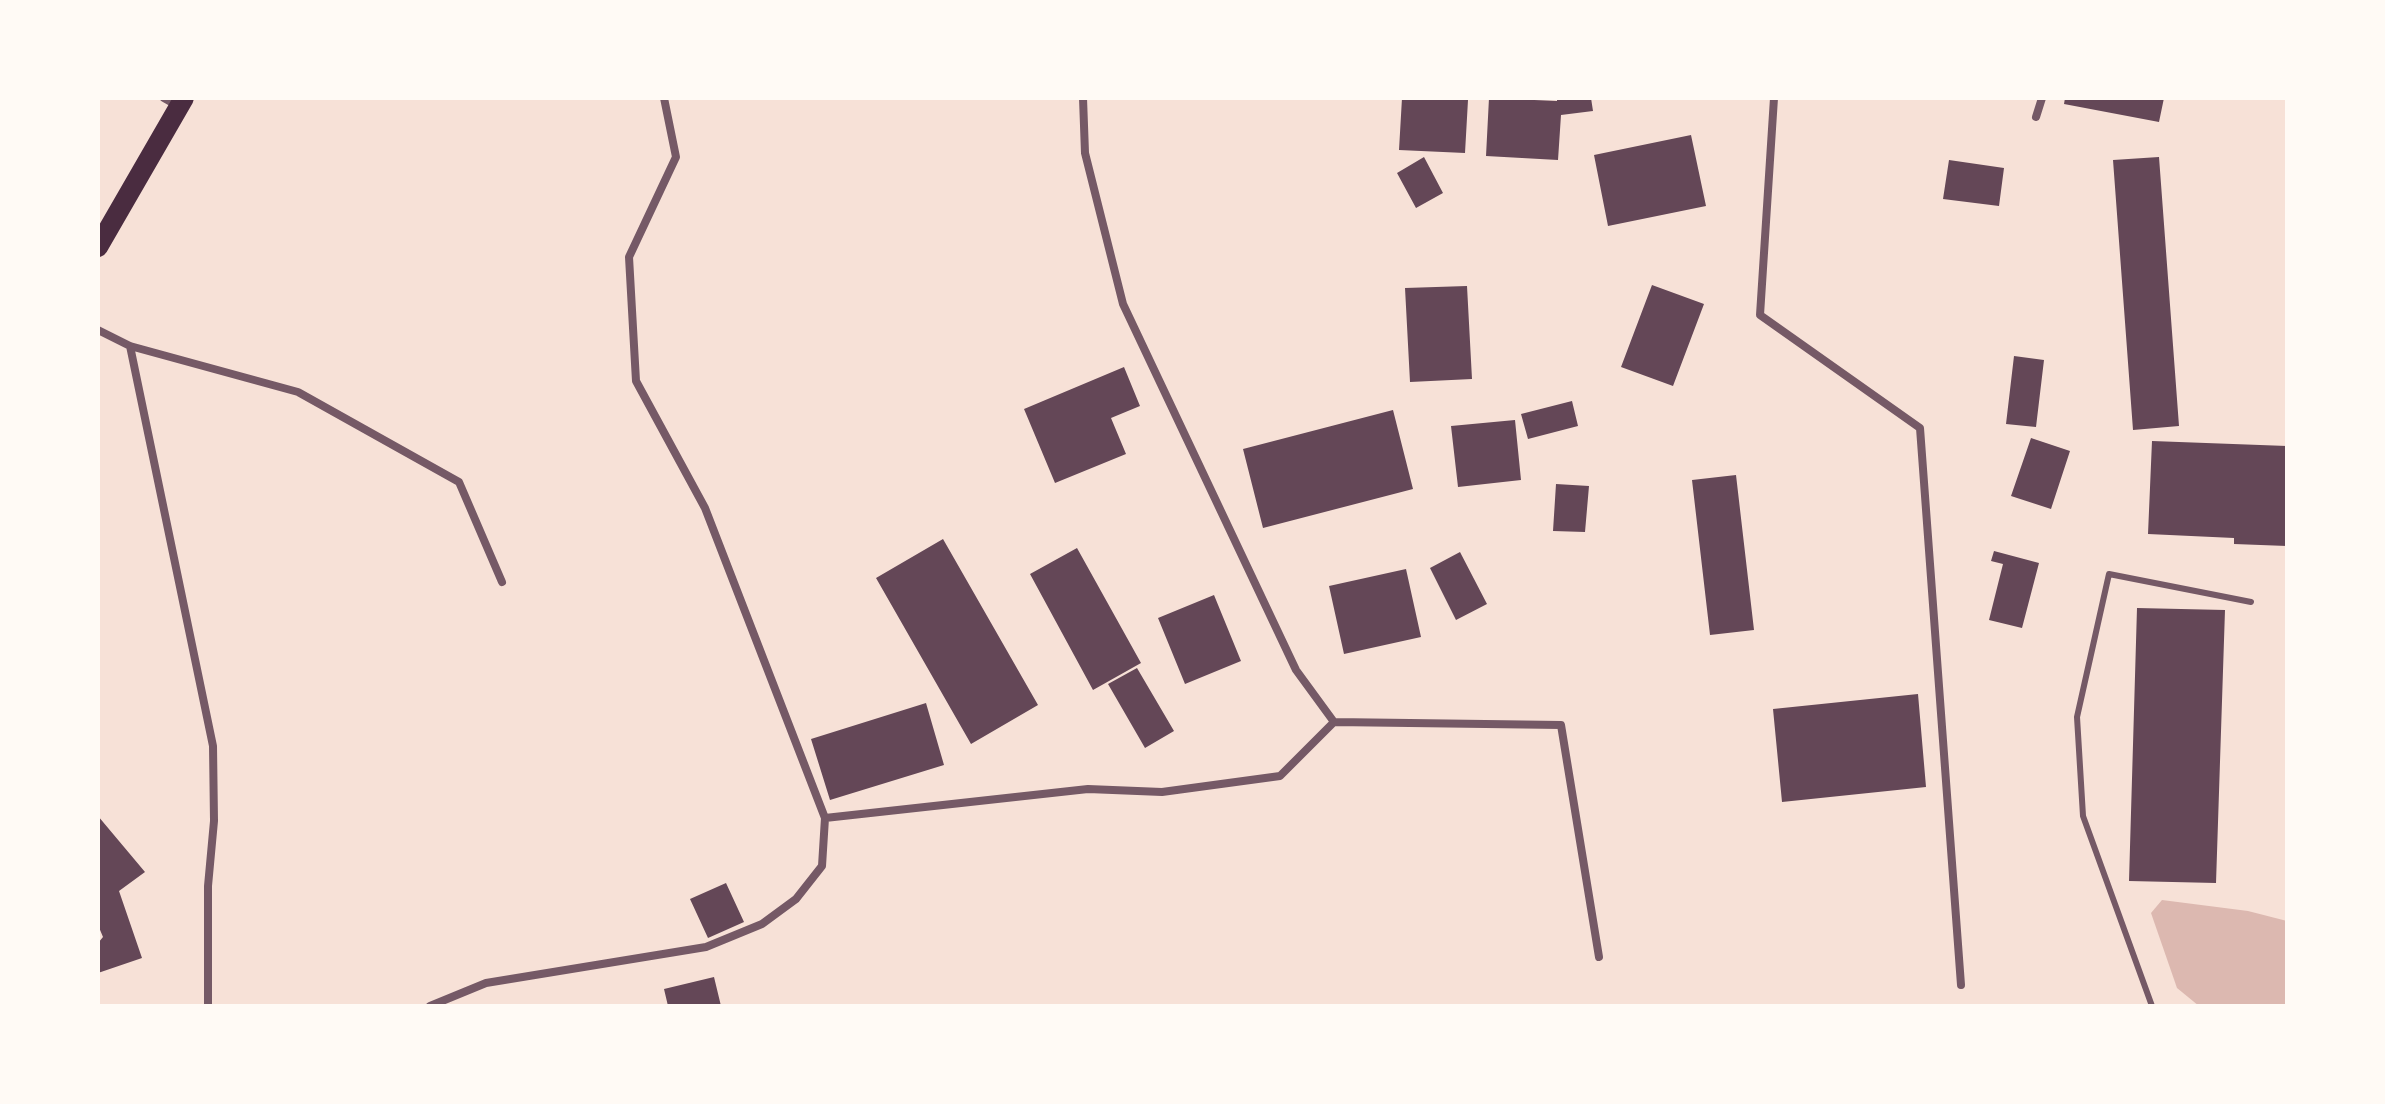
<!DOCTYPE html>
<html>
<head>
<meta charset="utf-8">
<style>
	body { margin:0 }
	#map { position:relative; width:2385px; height:1104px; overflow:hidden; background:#f7e1d7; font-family:"Work Sans",sans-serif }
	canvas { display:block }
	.frame { position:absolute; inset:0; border:100px solid #fffaf5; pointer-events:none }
</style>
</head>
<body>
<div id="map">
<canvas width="2385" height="1104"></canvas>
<div class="frame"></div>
</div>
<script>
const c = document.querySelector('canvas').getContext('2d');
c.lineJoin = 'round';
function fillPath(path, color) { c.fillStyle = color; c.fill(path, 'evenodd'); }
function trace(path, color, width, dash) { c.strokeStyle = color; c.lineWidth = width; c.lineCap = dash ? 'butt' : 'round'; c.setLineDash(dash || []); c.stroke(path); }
fillPath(new Path2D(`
	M2162,900L2248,911L2287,921V1006H2199L2177,988L2151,913Z`), '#dcb8b0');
fillPath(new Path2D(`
	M1402,98L1468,100L1465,153L1399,150Z
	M1489,98L1557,101V98H1591L1593,111L1561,115L1558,160L1486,156Z
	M2065,98H2164L2159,122L2064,104Z
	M1691,135L1706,206L1608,226L1594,155Z
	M1424,157L1443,193L1416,208L1397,173Z
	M2159,157L2179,426L2133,430L2113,160Z
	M1949,160L2004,168L1999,206L1943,199Z
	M1652,285L1704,304L1673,386L1621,367Z
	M1467,286L1472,379L1410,382L1405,288Z
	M2014,356L2044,360L2036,427L2006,424Z
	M1124,367L1140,406L1111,418L1126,454L1055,483L1024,409Z
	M1572,401L1578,426L1528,439L1521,414Z
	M1393,410L1413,489L1263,528L1243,449Z
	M1515,420L1521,480L1458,487L1451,426Z
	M2031,438L2070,451L2051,509L2011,496Z
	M2152,441L2287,446V546L2234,544V538L2148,534Z
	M1736,475L1754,630L1710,635L1692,480Z
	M1556,484L1589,486L1585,532L1553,531Z
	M943,539L1038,705L971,744L876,578Z
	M1077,548L1141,663L1093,690L1030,574Z
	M1994,551L2039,563L2022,628L1989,620L2003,564L1991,561Z
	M1460,552L1487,604L1456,620L1430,568Z
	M1406,569L1421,637L1344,654L1329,586Z
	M1214,595L1241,661L1185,684L1158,618Z
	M2137,608L2225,610L2216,883L2129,881Z
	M1137,668L1174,731L1145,748L1108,684Z
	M1918,694L1926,787L1782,802L1773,709Z
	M926,703L944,765L830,800L811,739Z
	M98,816L145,872L119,891L142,958L98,973V943L103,937L98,925Z
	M726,883L744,922L708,938L690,899Z
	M714,977L721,1006H668L664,989Z`), '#644757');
trace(new Path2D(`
	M2152,1006L2083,816L2077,717L2109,574L2251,602`), '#755966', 6);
trace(new Path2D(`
	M164,98L178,106
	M1083,98L1085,153L1123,304L1296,670L1334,722
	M1774,98L1760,315L1920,428L1961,985
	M2036,117L2042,98
	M98,330L130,346L298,392L459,482L502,582
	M130,346L213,746L214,821L208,886V1006
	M825,818L1088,789L1162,792L1280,776L1334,722L1561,725L1599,957
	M430,1006L486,983L706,947L762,924L796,899L822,866L825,818L705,508L636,381L629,257L676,157L664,98`), '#755966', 8);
trace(new Path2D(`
	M98,247L184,98`), '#4a2c40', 20);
</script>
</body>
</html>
